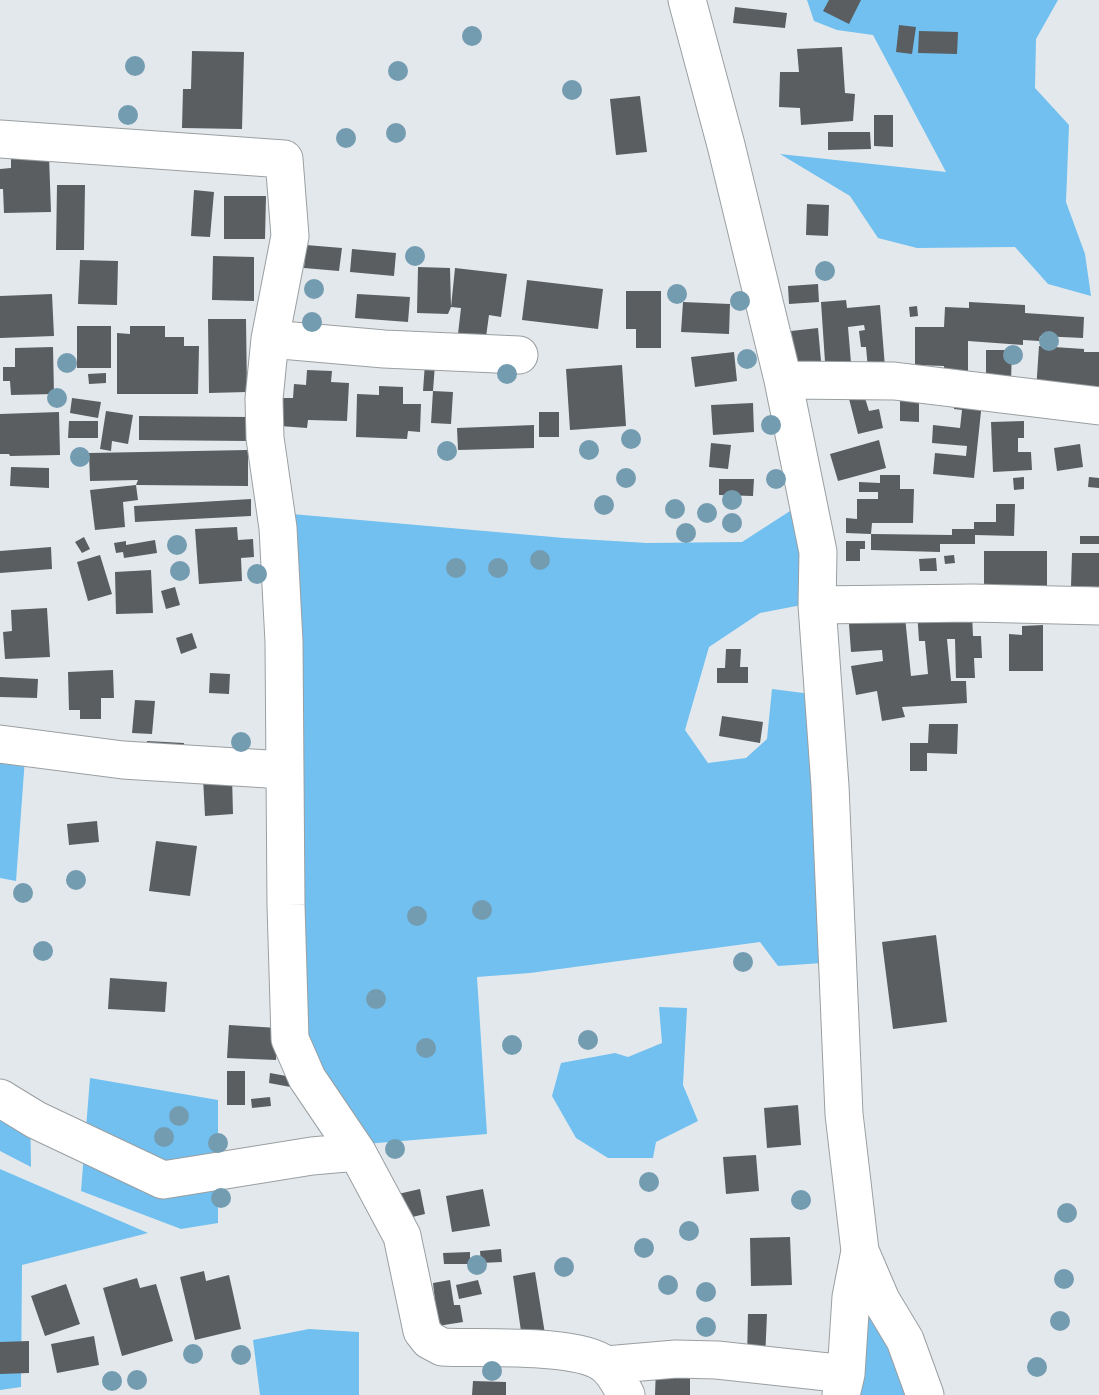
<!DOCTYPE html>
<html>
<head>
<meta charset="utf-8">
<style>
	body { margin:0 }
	canvas { display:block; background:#e3e8ec }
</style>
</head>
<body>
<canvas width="1099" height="1395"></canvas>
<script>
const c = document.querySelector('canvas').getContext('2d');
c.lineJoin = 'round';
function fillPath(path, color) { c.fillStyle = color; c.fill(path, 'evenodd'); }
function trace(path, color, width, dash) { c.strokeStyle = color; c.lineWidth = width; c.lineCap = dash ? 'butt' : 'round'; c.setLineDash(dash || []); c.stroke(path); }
fillPath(new Path2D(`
	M807,0H1058L1036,39L1035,88L1069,125L1066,202L1085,254L1091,296L1048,284L1015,247L917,248L878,238L850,196L780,154L946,172L873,35L837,30L814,21Z
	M804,502L812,603L760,613L709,647L685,730L708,763L746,758L767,739L772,689L819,695L822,963L778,966L760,942L530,973L477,977L487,1134L365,1144L301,1037L303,639L292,514L564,538L647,543L742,542Z
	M0,754L25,758L16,881L0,878Z
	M659,1007L687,1008L683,1085L698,1121L656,1142L653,1158H608L576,1138L552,1096L561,1063L615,1053L628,1057L662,1043Z
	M90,1078L218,1100V1223L181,1229L81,1191Z
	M0,1099L30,1104L31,1167L0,1151Z
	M0,1169L148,1233L22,1265L21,1387L0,1390Z
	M857,1278L918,1395H854Z
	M309,1329L359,1332V1395H260L253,1340Z`), '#71c0f0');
fillPath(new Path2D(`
	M829,0H861L849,24L823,11Z
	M735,7L787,13L785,28L733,23Z
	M899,25L916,27L912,54L896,52Z
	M919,31L958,32L957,54L918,53Z
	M842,47L845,93L855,94L853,121L801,125L800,108L779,107L780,72H799L797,49Z
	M192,51L244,52L242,129L182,128L183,89H191Z
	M640,96L647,152L616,155L610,99Z
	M874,115H893V147L874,146Z
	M828,132H870L871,149L828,150Z
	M49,156L51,212L4,213L3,189H0V169L11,168V157Z
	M57,185H85L84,250H56Z
	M194,190L214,192L210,237L191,236Z
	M224,196H266L265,239H224Z
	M807,204L829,205L828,236L806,235Z
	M306,245L342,248L339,271L304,268Z
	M352,249L396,253L394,276L350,272Z
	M213,256L254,257V301L212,300Z
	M80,260L118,261L117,305L78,304Z
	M418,267L450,268L451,307L455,268L507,274L501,317L489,315L486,337L458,334L461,308L451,307L448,314L417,313Z
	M527,280L603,289L598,329L522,320Z
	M818,284L819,302L789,304L788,286Z
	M626,291H661V348H636V329H626Z
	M52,294L54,336L0,338V296Z
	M357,294L410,297L408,322L355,318Z
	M846,300L847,308L880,305L885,367L868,369L866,347H861L859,331L865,330L864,325L848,327L852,375L826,377L821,302Z
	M683,302L730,304L729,334L681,332Z
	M969,302L1025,305V313L1084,317L1083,338L1040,336L1039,341L1023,340V345L968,341V374H944V366L915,365V327H944L945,307L969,308Z
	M917,306L918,316L910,317L909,307Z
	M208,319H246L247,392L209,393Z
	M77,326H111V368H77Z
	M130,326H165V337H184V346H199L198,394H117V333L130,334Z
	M818,328L822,372L794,375L791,331Z
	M1039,346L1084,349V352H1099V394L1036,391Z
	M53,347L54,394L11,395L10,381H3V367H15V348Z
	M986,350H1012L1011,381H986Z
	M734,352L737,381L695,387L691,357Z
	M425,363L435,364L433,391H423Z
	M622,365L626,426L570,430L566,369Z
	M307,370L332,371L331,382L349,383L347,421L308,420L307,428L280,426L282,398H293L294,384L306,385Z
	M106,373V383L89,384L88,374Z
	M379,386L403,387V404H421L420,432L408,431L407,439L356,437L357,394L379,395Z
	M433,391L453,392L451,424L431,423Z
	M847,391L865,398L869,411L879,409L883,428L858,434Z
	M900,397H919V422L900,421Z
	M72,398L101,402L98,418L70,413Z
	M955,399L982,402L974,478L933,474L935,453L966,456L967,446L932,443L933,425L960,428L962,410L954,409Z
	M753,403L754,432L713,435L711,405Z
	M106,411L133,415L128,444L112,441L111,451L100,449Z
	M59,412L60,455L10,456L9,454H0V414Z
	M539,412H559V437H539Z
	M139,416L250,417V441L139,440Z
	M69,421H98V438H68Z
	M1024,421V438H1018V452H1031L1032,470L993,472L991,422Z
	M534,425V448L458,450L457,428Z
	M879,440L886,468L838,481L830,454Z
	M711,443L731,445L728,469L709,467Z
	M1080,444L1083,467L1057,471L1054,448Z
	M248,450V486L136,485L138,480L90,481L89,453Z
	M11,467L49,468V488L10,486Z
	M880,475H900V489H914L913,523H872L871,534L952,535V529H974V522H996V504H1015L1014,536L975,535V544H940V552L871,550V534L846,533V518L857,519V499H878V492H859V482L880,483Z
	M1024,477V489L1014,490L1013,478Z
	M1089,477L1099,478V488L1088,487Z
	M719,479H754L753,496L719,495Z
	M136,485L138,500L123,502L125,527L95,530L90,490Z
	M251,499V516L135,522L134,506Z
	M237,527L238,540L253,539L254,557L241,558L242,581L199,584L195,529Z
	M1080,536H1099V544H1080Z
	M84,537L90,549L82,553L75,542Z
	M155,540L157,553L124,558L123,552L116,553L114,543L126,541V545Z
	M846,541H865V549H860V561H846Z
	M51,547L52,569L0,573V551Z
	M984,551H1047V587H984Z
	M1072,553H1099V587L1071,586Z
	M100,555L112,594L88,601L77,562Z
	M954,555L955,563L945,564L944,556Z
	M936,558L937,571H920L919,559Z
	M151,570L153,613L116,614L115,572Z
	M175,587L180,605L166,609L161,591Z
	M904,607L911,676L928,674L925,641H919L917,611L972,615L973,636H981L982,658H974L975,678H956L955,639H947L951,681H966L967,703L902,707L905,717L882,721L877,691L856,695L851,666L883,661L882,650L851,652L848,611Z
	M47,608L50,657L5,659L3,632L12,631L11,610Z
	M1043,625V671H1009V634L1022,635V626Z
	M192,633L197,648L181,654L176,638Z
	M726,649H741L740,667H748V683H717V668H725Z
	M113,670L114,698H101V719H80V710H69L68,672Z
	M210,673L230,674L229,694L209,693Z
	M0,677L38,679L37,698L0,697Z
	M135,700L155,701L152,734L132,733Z
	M722,716L763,722L760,743L719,736Z
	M929,724H958L957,754L927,753V771H910V743H928Z
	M147,741L184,743L183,756L146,753Z
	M232,776L233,814L205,816L203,778Z
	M97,821L99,842L69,845L67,824Z
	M156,841L197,846L190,896L149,891Z
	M936,935L947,1022L893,1029L882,942Z
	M110,978L167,982L165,1012L108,1009Z
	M229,1025L278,1028L276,1060L227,1058Z
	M227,1071H245V1105H227Z
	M270,1073L297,1078L296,1088L269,1083Z
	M270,1097L271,1106L252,1108L251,1099Z
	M798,1105L801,1145L767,1148L764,1108Z
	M756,1155L759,1191L726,1194L723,1157Z
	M420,1189L425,1214L404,1219L398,1194Z
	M483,1189L490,1226L452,1232L446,1196Z
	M790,1237L792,1285L751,1286L750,1238Z
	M501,1249L502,1262L481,1263L480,1251Z
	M470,1252V1264H444L443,1253Z
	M204,1271L206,1281L229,1275L241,1329L195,1340L180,1277Z
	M535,1272L545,1334L522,1338L513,1276Z
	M137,1278L140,1288L156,1284L173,1341L122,1356L103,1288Z
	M450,1280L454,1305H460L463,1322L438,1326L433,1283Z
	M478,1280L482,1294L459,1299L456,1285Z
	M66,1284L80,1324L45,1336L31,1296Z
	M748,1314H767L765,1359H747Z
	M94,1336L99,1365L57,1373L51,1344Z
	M29,1341V1373L0,1374V1342Z
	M656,1367L690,1368V1395H655Z
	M473,1381L506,1382V1395H472Z`), '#5a5e61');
const minor = new Path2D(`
	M687,0L726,145L783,380L818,552L817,605L830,786L844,1114L860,1251L881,1300L905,1340L925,1395
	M0,139L284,159L290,236L270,339L264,399L265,438L278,528L284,642L286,905L290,1039L307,1078L357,1152L402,1236L422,1331L429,1340L442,1347C478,1349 577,1343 604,1364C614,1371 620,1384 626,1395
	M270,339L384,349L519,355
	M783,380L894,381L1099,406
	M817,605L973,603L1099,606
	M0,744L123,760L284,770
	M0,1098L36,1120L163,1180L312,1156L357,1152
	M606,1365L676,1359L717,1360L846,1374
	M841,1395L846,1374L851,1297L860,1251`);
trace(minor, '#9a9fa2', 39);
trace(minor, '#fff', 37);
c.fillStyle = '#749cb1';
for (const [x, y] of [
	[472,36],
	[135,66],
	[398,71],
	[572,90],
	[128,115],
	[396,133],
	[346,138],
	[415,256],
	[825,271],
	[314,289],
	[677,294],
	[740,301],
	[312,322],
	[1049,341],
	[1013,355],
	[747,359],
	[67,363],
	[507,374],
	[57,398],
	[771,425],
	[631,439],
	[589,450],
	[447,451],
	[80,457],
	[626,478],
	[776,479],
	[732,500],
	[604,505],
	[675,509],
	[707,513],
	[732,523],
	[686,533],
	[177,545],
	[540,560],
	[456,568],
	[498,568],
	[180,571],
	[257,574],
	[241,742],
	[76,880],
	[23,893],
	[482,910],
	[417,916],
	[43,951],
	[743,962],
	[376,999],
	[588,1040],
	[512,1045],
	[426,1048],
	[179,1116],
	[164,1137],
	[218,1143],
	[395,1149],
	[649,1182],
	[221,1198],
	[801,1200],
	[1067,1213],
	[689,1231],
	[644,1248],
	[477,1265],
	[564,1267],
	[1064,1279],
	[668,1285],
	[706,1292],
	[1060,1321],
	[706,1327],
	[193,1354],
	[241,1355],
	[1037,1367],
	[492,1371],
	[137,1380],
	[112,1381]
]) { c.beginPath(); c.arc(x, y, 10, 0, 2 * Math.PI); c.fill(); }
</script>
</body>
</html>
